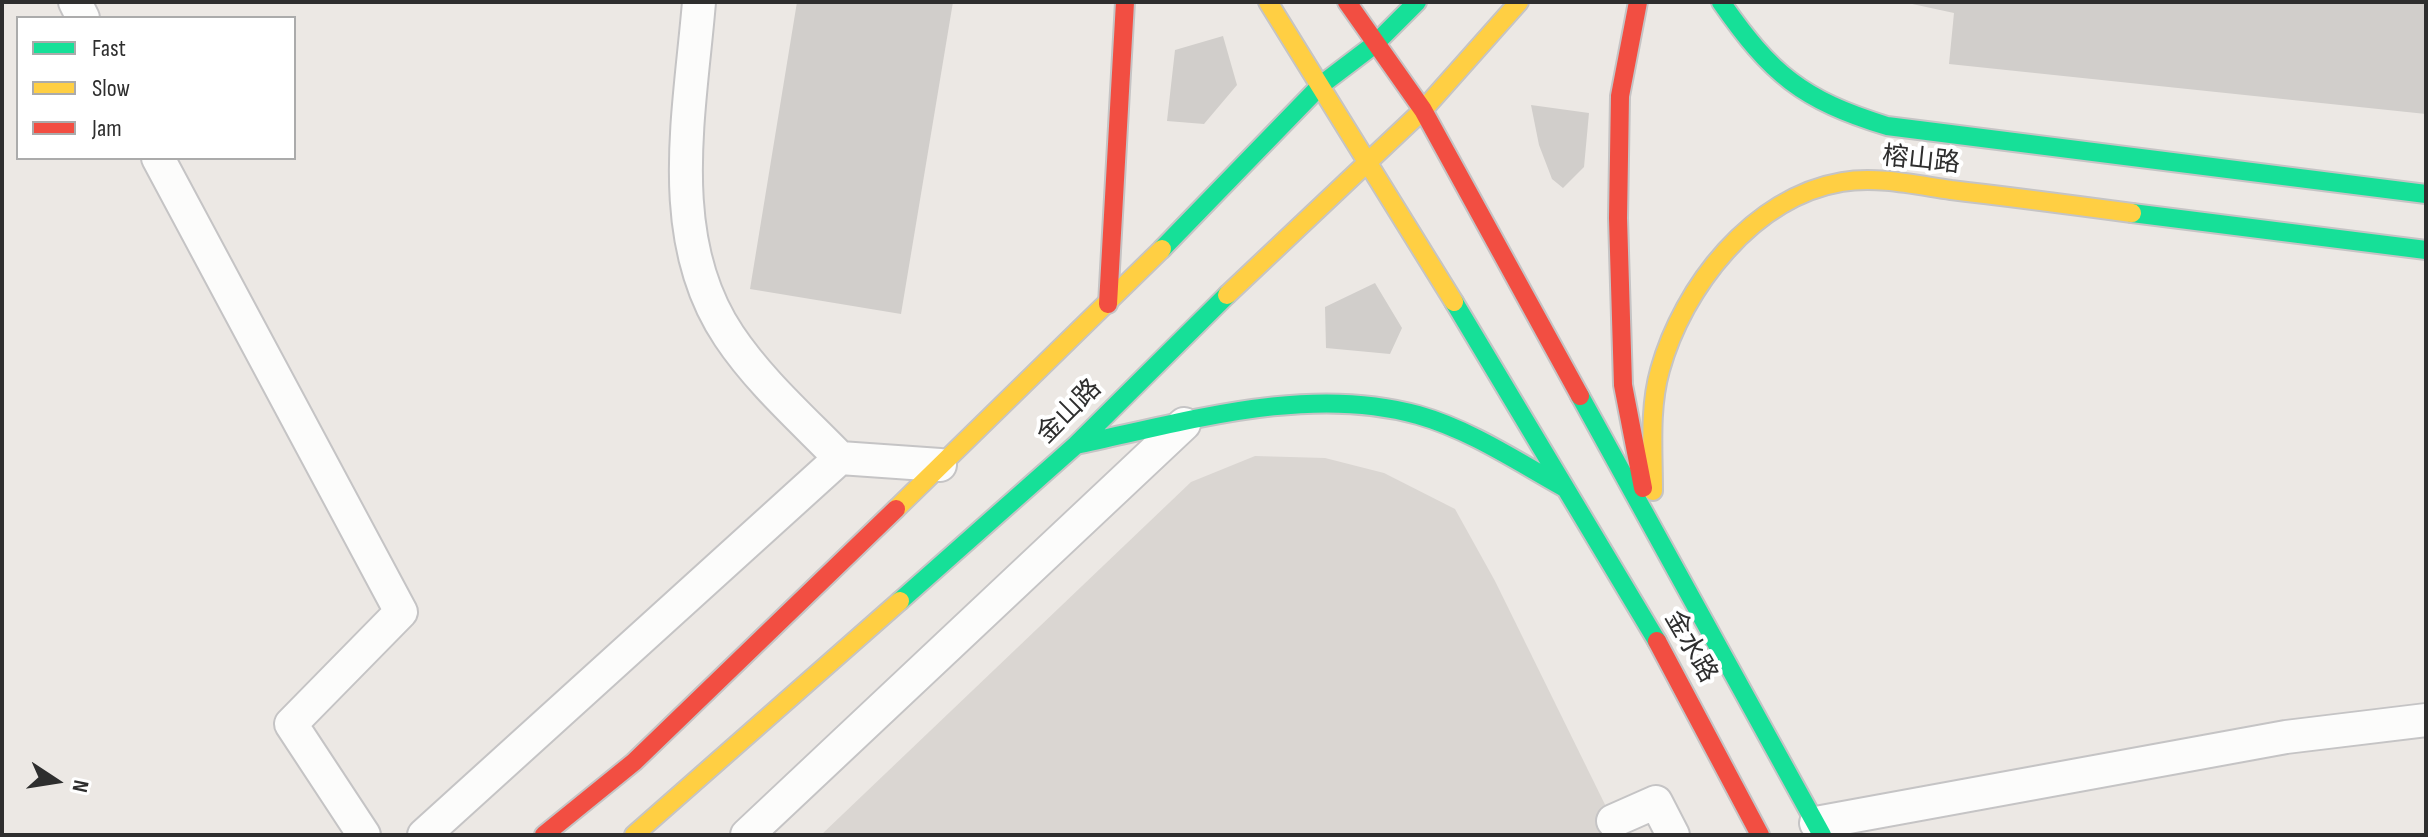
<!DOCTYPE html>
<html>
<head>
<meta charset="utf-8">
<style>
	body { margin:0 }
	#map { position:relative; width:2428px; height:837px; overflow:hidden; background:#ece8e4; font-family:"Sofia Sans Condensed",sans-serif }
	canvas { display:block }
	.frame { position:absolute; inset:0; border:4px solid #2e2e2e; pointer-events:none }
	.legend { position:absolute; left:16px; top:16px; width:280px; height:144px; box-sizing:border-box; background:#fff; border:2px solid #ababab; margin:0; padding:10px 14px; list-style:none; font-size:24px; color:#2e2e2e }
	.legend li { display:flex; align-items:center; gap:16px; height:40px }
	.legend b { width:40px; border:2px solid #ababab }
	.north { position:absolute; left:16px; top:741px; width:80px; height:80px; -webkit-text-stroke:6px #fff; paint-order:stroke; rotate:102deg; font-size:22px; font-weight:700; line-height:32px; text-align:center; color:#2e2e2e }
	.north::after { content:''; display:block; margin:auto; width:28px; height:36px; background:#2e2e2e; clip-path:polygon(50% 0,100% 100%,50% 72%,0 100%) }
</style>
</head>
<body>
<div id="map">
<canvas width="2428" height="837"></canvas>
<div class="frame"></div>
<ul class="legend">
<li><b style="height:10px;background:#16e098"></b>Fast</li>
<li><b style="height:10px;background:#ffcf43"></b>Slow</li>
<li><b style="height:10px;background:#f24e42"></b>Jam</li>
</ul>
<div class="north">N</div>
</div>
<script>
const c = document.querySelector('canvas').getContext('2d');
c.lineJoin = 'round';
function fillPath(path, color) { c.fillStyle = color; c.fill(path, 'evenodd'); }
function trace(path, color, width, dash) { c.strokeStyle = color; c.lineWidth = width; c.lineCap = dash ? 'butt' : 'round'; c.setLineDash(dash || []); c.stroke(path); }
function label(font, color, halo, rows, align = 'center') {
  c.font = font + ' "Sofia Sans Condensed","Noto Sans SC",sans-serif'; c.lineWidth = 8; c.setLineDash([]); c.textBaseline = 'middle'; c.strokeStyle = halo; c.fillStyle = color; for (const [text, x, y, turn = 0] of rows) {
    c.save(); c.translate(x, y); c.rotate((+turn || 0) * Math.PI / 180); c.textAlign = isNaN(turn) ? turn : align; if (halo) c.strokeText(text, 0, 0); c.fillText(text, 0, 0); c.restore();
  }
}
fillPath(new Path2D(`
	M1255,456L1325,458L1384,473L1455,509L1495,581L1620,835H821L1191,482Z`), '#dad6d2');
fillPath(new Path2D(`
	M797,2H953L901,314L750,289Z
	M1903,2L2426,3V114L1949,64L1954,13Z
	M1223,36L1237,85L1204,124L1167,121L1175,50Z
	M1531,105L1589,113L1584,167L1563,188L1552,179L1539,145Z
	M1375,283L1402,328L1390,354L1326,348L1325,307Z`), '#d1cecb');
const street = new Path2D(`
	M75,2L83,18
	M699,2C690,112 663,238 729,336C759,381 802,419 840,458
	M158,158L401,612L291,724L364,835
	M1613,821L1656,802L1673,835
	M1816,823L2286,737L2426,720
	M424,835L840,458L940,465
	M747,835L1184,424`);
const fast = new Path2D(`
	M1721,2C1771,74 1802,100 1887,126L2426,194
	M2132,213L2426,250
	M1162,249L1321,85L1375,44L1417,2
	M1454,302L1657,641
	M1580,396L1822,835
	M1076,445C1185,422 1308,384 1418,415C1471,430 1518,462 1565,488
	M900,601L1076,445L1227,295`);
const slow = new Path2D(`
	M1268,2L1454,302
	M1227,295L1423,110L1519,2
	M1653,491C1653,451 1649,409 1660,370C1683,287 1753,197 1842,182C1877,176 1916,185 1951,190C2012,197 2072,205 2132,213
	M896,509L1162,249
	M634,835L900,601`);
const jam = new Path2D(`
	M1347,2L1423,110L1580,396
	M1638,2L1620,96L1618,218L1623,385L1643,488
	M1108,304L1125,2
	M1657,641L1760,835
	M544,835L634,762L896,509`);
trace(street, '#c5c4c5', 36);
trace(fast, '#c5c4c5', 22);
trace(slow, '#c5c4c5', 22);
trace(jam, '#c5c4c5', 22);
trace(street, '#fcfcfb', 32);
trace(fast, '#16e098', 18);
trace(slow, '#ffcf43', 18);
trace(jam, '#f24e42', 18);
label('26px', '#2e2e2e', '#fff', [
	["榕山路",1921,161,6],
	["金山路",1070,412,-45],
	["金水路",1690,647,60]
]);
</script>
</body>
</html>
